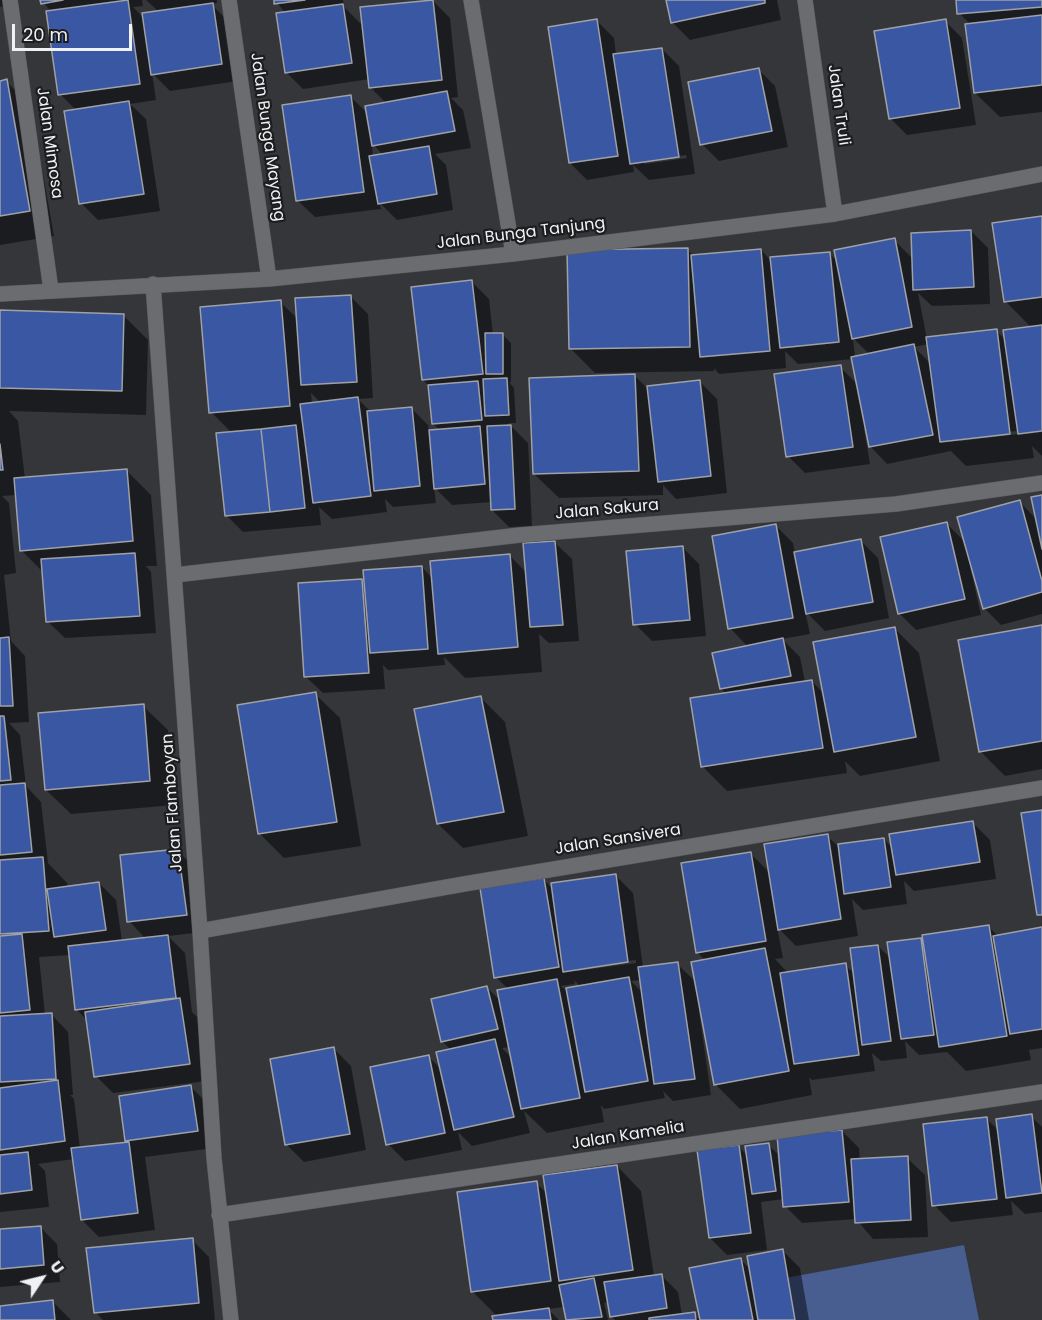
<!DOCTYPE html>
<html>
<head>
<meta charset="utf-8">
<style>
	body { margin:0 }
	#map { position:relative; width:1042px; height:1320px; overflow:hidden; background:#34363a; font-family:Poppins,sans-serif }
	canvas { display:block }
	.north { position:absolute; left:12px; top:1248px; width:60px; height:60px; -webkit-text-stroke:4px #1c1d1f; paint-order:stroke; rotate:55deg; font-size:16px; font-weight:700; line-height:24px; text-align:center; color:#eff1f3 }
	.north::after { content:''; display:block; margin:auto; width:21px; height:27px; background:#eff1f3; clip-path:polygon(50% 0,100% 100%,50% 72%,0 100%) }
	.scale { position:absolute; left:12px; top:24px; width:120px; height:27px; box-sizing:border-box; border:3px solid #eff1f3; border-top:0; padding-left:8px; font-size:18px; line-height:21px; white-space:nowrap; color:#eff1f3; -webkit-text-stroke:4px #1c1d1f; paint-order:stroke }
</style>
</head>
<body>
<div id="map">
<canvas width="1042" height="1320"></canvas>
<div class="north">U</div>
<div class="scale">20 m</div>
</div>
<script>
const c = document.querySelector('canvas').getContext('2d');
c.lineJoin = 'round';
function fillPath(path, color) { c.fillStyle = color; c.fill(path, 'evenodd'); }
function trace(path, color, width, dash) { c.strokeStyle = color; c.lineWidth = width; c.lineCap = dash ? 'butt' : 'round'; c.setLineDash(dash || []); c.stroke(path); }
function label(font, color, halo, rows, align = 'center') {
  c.font = font + ' Poppins,sans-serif'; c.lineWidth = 4.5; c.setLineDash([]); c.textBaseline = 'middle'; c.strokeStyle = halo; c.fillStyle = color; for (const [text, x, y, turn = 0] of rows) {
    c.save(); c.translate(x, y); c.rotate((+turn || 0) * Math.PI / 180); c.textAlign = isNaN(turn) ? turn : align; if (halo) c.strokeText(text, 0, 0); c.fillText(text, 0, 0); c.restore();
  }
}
fillPath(new Path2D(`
	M964,1245L979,1320H788L780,1279Z`), '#485d90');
fillPath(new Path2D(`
	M0,0H2L3,6L0,7Z
	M42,0H142L143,6L133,7L145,19L159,12L146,0H217V3L211,4L229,22L238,81L170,91L152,73L156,100L130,104L146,119L160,211L98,220L81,203L77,111L60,94L51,12Z
	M275,0H343L344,7L363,26L433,1L450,18L458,97L451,98L463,110L471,148L435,154L446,165L453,210L397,220L380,203L381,209L315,217L297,200L350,96L367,113L387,104L371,88L370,79L303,89L286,72V14ZM372,143L383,155L373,157Z
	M668,0H777L781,20L690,40L673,23Z
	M958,0H1042V112L1000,117L975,93L971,25L959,13Z
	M597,21L614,38L616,55L662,49L679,66L695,174L649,180L633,165L634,172L587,180L570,163ZM686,155L687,158L644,164V161Z
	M945,21L962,38L976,125L907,135L890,118Z
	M758,69L775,86L788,147L719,161L702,144Z
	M6,81L31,106L54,236L0,245V82Z
	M1042,218V456L1032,446L1034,458L966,466L951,451L887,464L870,446L867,428L864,429L870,464L805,473L788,456L840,367L858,385L853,359L798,364L785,351L786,368L719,374L714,368V371L595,373L570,348L687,249L694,256L761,250L772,262L829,253L838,262L894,240L913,259L971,231L988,248L990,304L932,306L918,293L927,339L996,330L1006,341L1032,328L1006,302ZM853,338L870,355L855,357ZM929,344L931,364L914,347ZM1017,431L1018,434L960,441V438Z
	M472,282L489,299L493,335H503L511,343V382H509L514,388L516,423H508L528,443L532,526L509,527L492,510V502L452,505L434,487L436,503L393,507L385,499L387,512L332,519L319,507L321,525L243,532L226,515L232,433L211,412L280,302L298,319L351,297L368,314L373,398L358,399L371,412L411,408L428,425L429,432L441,431L433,424L430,387L423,380ZM311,393L321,403L312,404Z
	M0,312L123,315L148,340L146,415L9,411L18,421L25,479L126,470L151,495L157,566H146L151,572L156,633L65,638L47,621L44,573L21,550L17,495L2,496L9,503L16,573L4,575L11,641L25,656L29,722L9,723L20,735L26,786L41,802L48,863L67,883L68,888L99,883L116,900L122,941L146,939L129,921L178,851L195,868L203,932L168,936L185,953L192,1012L197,1017L206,1081L113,1093L96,1076L88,1021L76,1009L70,955L39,957L45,1015L51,1014L68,1032L73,1095H70L74,1099L80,1149L127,1144L121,1098L191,1087L208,1104L214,1148L145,1157L155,1230L99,1237L82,1220L74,1159L38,1164L45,1171L49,1207L0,1212Z
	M635,376L646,387L700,382L717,399L727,493L676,499L663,485V495L559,498L534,474Z
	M1042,497V614L1001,625L984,608L972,565L970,566L981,615L916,630L899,613L947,524L966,543L1019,501L1037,520Z
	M776,526L793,543L795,554L861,541L878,558L889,618L825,631L805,611L810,634L782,639L800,657L805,682L812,681L824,694L894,628L919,653L940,761L860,776L845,761L847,773L727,791L702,766L727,694L721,689L748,647L730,628Z
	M554,542L572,559L579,641L549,643L539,634L542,672L465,678L444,657L445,665L388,670L383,665L385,689L323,693L305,676L362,581L366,585L422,567L433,579L510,556L527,573Z
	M682,547L699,564L706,636L652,641L635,624Z
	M1042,627V769L1005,776L980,751Z
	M315,694L340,718L361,846L284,858L260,834Z
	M481,698L505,722L528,836L463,848L438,824Z
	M143,706L168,730L174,805L71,814L46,790Z
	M973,823L990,840L996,879L914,891L904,881L907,904L863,910L852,899L858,936L796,946L777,927L783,958L775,959L788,973L845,965L855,974L878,946L891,959L920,939L925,944L989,927L998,936L1042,929V1048L1029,1050L1031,1060L966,1071L947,1052L919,1055L905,1041L907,1058L881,1061L872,1053L875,1071L812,1080L809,1077L812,1095L740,1109L715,1084L701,1010L699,1011L711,1095L673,1101L663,1091L665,1098L604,1109L601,1105L604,1122L547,1133L524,1111L530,1133L472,1146L458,1132L462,1150L405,1161L388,1144L429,1057L442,1070L452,1051L442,1041L487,988L501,1001L509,990L496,977L544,880L553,889L616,876L633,893L643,968L677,964L696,982L706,961L697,952L750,853L770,873L827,836L838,846L884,839L893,849ZM636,960V963L577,971V968ZM574,980L581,987L569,993L561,986L575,984ZM641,980L643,993L631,981ZM510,1047L512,1058L502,1048Z
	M334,1049L351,1066L366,1150L304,1162L287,1145Z
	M1031,1116L1042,1127V1212L1025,1214L1011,1201L1013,1215L951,1222L934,1205L986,1118L999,1131Z
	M842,1131L859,1148L860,1160L907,1158L925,1175L928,1237L873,1239L856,1219L802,1223L785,1206L784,1199L761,1202L767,1250L727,1255L710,1238L739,1147L748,1156L768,1145L777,1153L779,1168L781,1167Z
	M617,1166L641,1191L654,1276L661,1275L678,1292L682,1315L694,1314L700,1320H615L611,1316L609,1302L604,1303L608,1320H567L564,1307L548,1309L559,1320H495L498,1317L472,1291L536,1183L548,1194Z
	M40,1227L57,1244L60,1282L0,1287V1231Z
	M192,1240L209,1257L215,1320H103L95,1312Z
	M783,1251L800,1268L809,1320H701L741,1260L751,1270Z
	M52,1301L71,1320H0V1308Z`), '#0007');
const building = new Path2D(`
	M40,0H63L41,4Z
	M128,0L140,84L58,95L46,11Z
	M274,0H305L274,4Z
	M433,0L442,80L369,88L360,7Z
	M666,0H765V3L671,23Z
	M956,0H1042V7L957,14Z
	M213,3L222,64L151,75L142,13Z
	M343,4L352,63L285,73L276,13Z
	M1042,15V85L974,93L965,24Z
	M597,19L618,156L569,163L548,27Z
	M946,19L960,108L889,119L874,31Z
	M662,48L679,157L630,164L613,54Z
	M759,68L772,131L700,145L688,82Z
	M7,79L30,211L0,216V81Z
	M447,91L455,131L372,146L365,106Z
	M351,95L364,192L296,201L282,105Z
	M129,101L144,194L79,204L64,111Z
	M429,146L437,194L378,204L369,156Z
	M1042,216V297L1004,302L992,223Z
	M971,230L974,287L913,290L911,233Z
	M895,238L912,327L852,339L834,250Z
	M688,248L690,347L569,349L567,250Z
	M761,249L770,351L700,357L691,255Z
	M830,252L839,342L780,348L770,257Z
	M472,280L483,374L422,380L411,287Z
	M351,295L357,382L301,385L295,298Z
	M281,300L290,406L209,413L200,307Z
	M0,310L124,314L122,391L0,388Z
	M1042,325V431L1018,434L1003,330Z
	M997,329L1010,434L940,442L926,337Z
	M485,333H503V374H486Z
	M914,344L933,435L869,447L851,357Z
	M841,365L853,447L786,457L774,374Z
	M635,374L639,471L533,474L529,378Z
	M507,378L509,415L485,416L483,379Z
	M700,380L711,476L658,482L647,386Z
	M478,381L482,420L432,424L428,385Z
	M358,397L371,496L313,503L300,404Z
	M412,407L420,486L374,491L367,411Z
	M296,425L305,508L270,512L261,429Z
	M511,425L515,509L491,510L487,426Z
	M480,426L485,484L434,489L429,430Z
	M261,429L270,512L225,516L216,433Z
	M0,444L3,470H0Z
	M127,469L133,541L20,551L14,478Z
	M1042,495V549L1031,497Z
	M1020,500L1042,581V592L983,609L957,517Z
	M947,522L965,599L898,614L880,537Z
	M776,524L793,618L728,629L712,536Z
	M861,539L873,602L806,614L794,552Z
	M555,541L563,625L530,627L523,543Z
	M683,546L690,620L633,625L626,551Z
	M135,553L140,616L46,622L41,559Z
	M510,554L518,647L438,654L430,561Z
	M422,566L428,649L370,653L363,570Z
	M362,579L369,673L304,677L298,583Z
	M1042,625V741L979,752L958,640Z
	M895,627L916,737L834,752L813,642Z
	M9,637L13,706H0V638Z
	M783,638L791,676L720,689L712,653Z
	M812,680L823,748L701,767L690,698Z
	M316,692L337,822L258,834L237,705Z
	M481,696L504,812L437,824L414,709Z
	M144,704L150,781L45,790L38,713Z
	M0,716H4L11,780L0,781Z
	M25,783L32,852L0,855V785Z
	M1042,810V915H1037L1021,813Z
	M973,821L980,862L896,875L889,834Z
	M828,834L841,919L778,930L764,844Z
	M884,838L891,887L844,894L838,844Z
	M178,849L187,915L127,922L120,855Z
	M751,852L766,941L696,953L681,863Z
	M43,857L49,931L0,934V860Z
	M616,874L628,962L563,972L551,883Z
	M544,878L559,967L494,978L480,888Z
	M99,882L106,930L54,937L47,889Z
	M989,925L1007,1036L939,1047L922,935Z
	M1042,927V1029L1010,1034L993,936Z
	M22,934L30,1010L0,1013V936Z
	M168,935L176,998L75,1010L68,946Z
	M921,938L934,1035L901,1039L887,942Z
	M878,945L891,1041L862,1045L850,948Z
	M765,948L789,1071L714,1085L691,962Z
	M678,962L695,1079L654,1084L638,967Z
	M846,963L859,1055L794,1064L780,973Z
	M629,977L648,1081L585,1092L566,988Z
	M557,979L580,1098L521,1109L497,990Z
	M487,986L498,1029L441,1042L431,999Z
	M180,998L190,1064L94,1077L85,1012Z
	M52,1013L56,1079L0,1082V1016Z
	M495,1039L514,1117L454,1130L436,1052Z
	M334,1047L350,1134L285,1145L270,1059Z
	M429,1055L445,1133L386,1145L370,1067Z
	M58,1080L65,1141L0,1150V1088Z
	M191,1085L198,1131L125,1141L119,1096Z
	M1032,1114L1042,1193L1006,1198L996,1119Z
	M987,1117L997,1199L932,1206L923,1124Z
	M842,1130L849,1202L783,1207L777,1135Z
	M129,1142L138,1213L81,1220L71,1148Z
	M769,1143L776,1191L752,1194L745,1146Z
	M739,1145L751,1233L709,1238L697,1150Z
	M28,1152L32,1190L0,1194V1155Z
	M908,1156L911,1220L855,1223L851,1159Z
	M617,1165L633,1270L559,1281L543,1175Z
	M537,1181L551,1281L471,1292L457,1192Z
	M41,1226L44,1265L0,1269V1229Z
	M193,1238L199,1303L94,1313L86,1248Z
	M783,1249L795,1320H758L747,1256Z
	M741,1258L753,1320H700L689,1268Z
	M662,1274L667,1308L610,1317L604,1282Z
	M594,1278L602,1317L566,1320L559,1285Z
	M53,1300L55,1320H0V1306Z
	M549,1308L551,1320H493L492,1316Z
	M695,1312L696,1320H649V1318Z`);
fillPath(building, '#3a57a4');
trace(building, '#9fa1a6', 1.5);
const minor = new Path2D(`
	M10,0L51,290
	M229,0L269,279
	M471,0L513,254
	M805,0L835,214
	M153,284L200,931L214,1158L231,1320
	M0,294L269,279L513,254L835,214L1042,174
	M175,575L520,535L896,504L1042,483
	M200,931L464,884L1042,788
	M219,1215L1042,1092`);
trace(minor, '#535458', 16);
trace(minor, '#6a6c70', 15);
label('16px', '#eff1f3', '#1c1d1f', [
	["Jalan Truli",838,105,82],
	["Jalan Bunga Mayang",267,137,82],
	["Jalan Mimosa",49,143,82],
	["Jalan Bunga Tanjung",521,234,-7],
	["Jalan Sakura",607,510,-5],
	["Jalan Flamboyan",173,803,-94],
	["Jalan Sansivera",618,840,-9],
	["Jalan Kamelia",628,1136,-9]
]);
</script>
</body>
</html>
